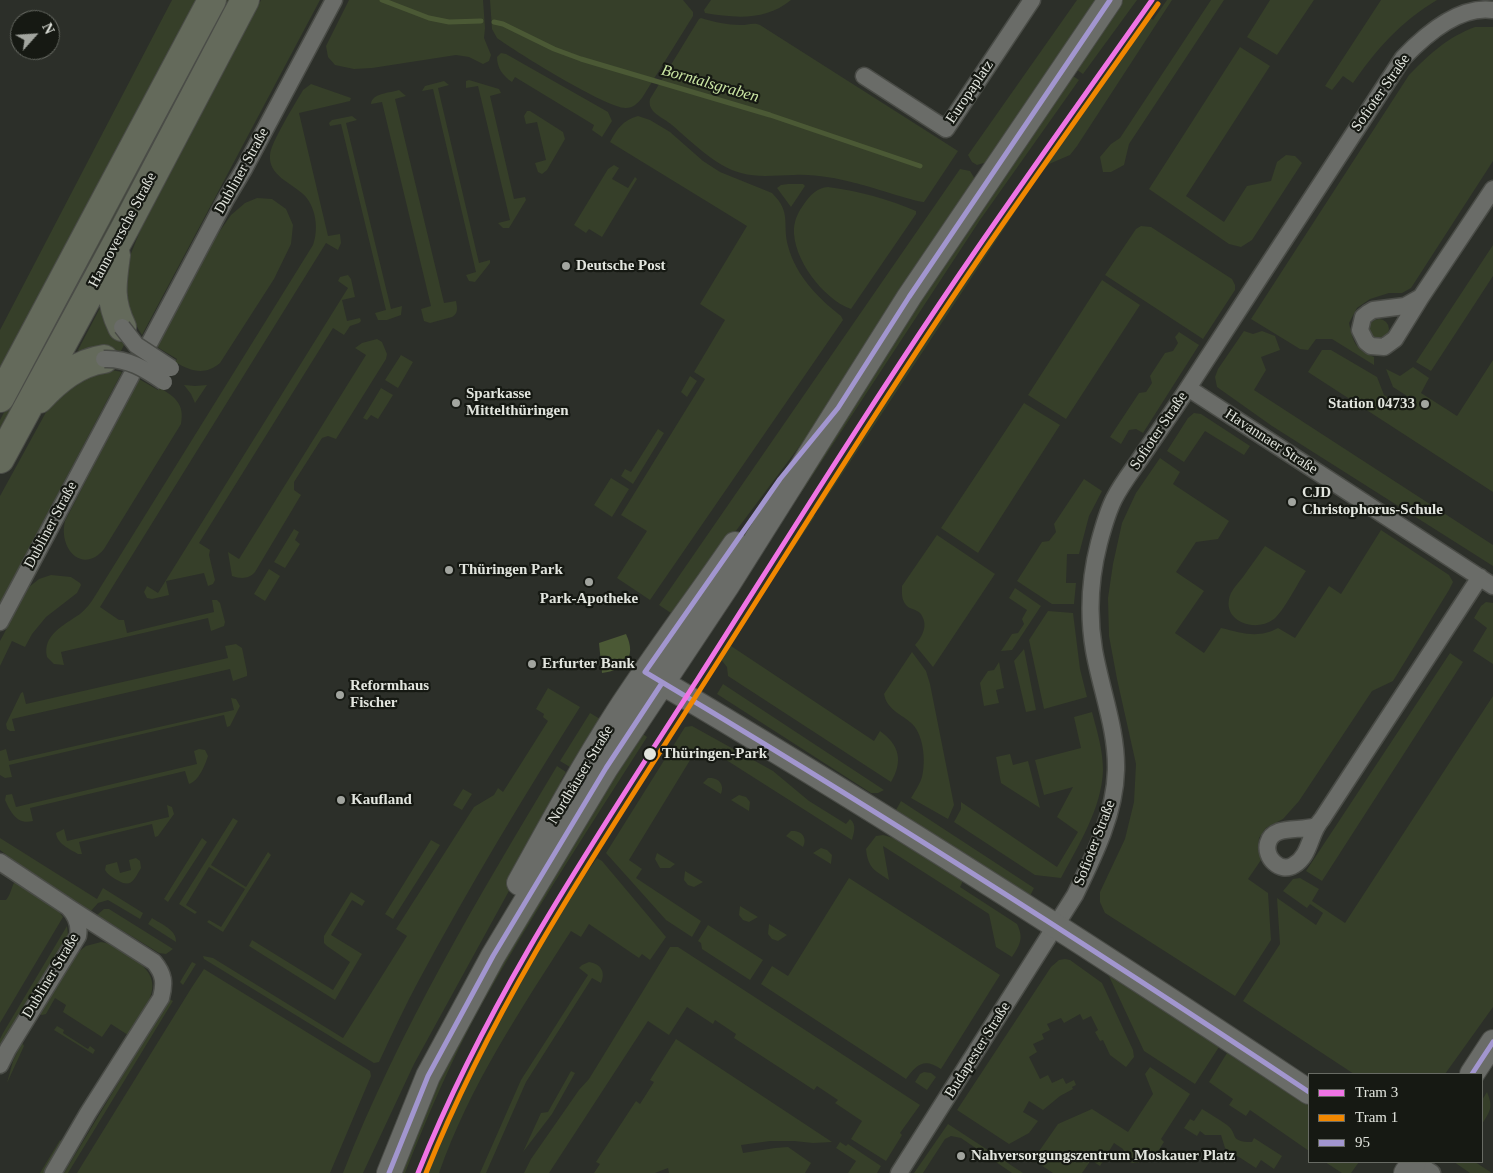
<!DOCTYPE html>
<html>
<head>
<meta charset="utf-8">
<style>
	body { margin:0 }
	#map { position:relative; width:1493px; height:1173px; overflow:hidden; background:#2c2f29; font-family:Georgia,serif }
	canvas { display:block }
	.legend { position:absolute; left:1308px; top:1073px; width:175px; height:90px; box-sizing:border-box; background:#161913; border:1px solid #686b64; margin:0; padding:6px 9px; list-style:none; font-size:15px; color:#e2e5de }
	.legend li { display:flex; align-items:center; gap:10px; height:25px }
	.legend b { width:25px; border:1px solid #686b64 }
	.north { position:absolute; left:10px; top:10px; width:50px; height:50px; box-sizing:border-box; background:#161913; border:1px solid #686b64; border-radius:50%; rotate:64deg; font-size:14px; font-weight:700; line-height:20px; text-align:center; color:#e2e5de }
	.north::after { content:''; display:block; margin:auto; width:18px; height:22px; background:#a2a59f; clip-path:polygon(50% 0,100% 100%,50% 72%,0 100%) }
</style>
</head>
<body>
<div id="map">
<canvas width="1493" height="1173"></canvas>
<ul class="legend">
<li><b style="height:6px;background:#f074e5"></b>Tram 3</li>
<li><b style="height:6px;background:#f18700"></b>Tram 1</li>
<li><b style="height:6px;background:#a296cf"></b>95</li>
</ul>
<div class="north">N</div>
</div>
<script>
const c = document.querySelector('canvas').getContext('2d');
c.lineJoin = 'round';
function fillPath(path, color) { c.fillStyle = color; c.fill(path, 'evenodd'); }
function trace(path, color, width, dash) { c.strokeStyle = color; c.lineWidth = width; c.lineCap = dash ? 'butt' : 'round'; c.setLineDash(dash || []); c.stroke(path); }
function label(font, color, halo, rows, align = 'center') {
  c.font = font + ' Georgia,serif'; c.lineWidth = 4.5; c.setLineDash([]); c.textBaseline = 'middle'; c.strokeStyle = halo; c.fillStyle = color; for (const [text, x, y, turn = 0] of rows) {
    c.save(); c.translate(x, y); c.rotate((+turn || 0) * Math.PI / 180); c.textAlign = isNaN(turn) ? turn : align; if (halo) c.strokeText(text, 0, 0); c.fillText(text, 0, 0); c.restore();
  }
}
fillPath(new Path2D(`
	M172,0H200L0,378V330Z
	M222,0H231L0,437V420Z
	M261,0H320L142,335L129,314L125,316L126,266L140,231Z
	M349,0H483L485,28L484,38L491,55L489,61L483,64L469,57L456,55L372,68L354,69L335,65L328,57L326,46Z
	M490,0H683L693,12V16L642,98C638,103 633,108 626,108C608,109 516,52 497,38L492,29Z
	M711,0H791C766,21 735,18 705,13L704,10Z
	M1077,0H1101L987,162L977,165L972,162L968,155Z
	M1122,0H1137L1083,74L1074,68Z
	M1167,0H1172L1077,146L1070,155L1049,164L1040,174L819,509L814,505L983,246L1145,19L1149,17L1153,20Z
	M1211,0H1224L1129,144L1124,165L1111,172H1103L1100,157L1111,144L1120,138Z
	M1270,0H1314L1277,55L1247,37Z
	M1381,0H1437C1400,22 1377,49 1353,83L1343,76L1332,90L1325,86Z
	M701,18C714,22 727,25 741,25C747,25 754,22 760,25L958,151L924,202C919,203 866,185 855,183C835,178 815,174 794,175C776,175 759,178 741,173C715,166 692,142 672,125C663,117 647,113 650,99L699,19Z
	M1475,27H1493V161L1411,288L1402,293H1389L1370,299L1357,308L1349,323C1353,342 1355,349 1374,357V365L1332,339H1316L1308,350L1300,349L1251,319L1409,75C1431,53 1446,38 1475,27Z
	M1240,47L1270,66L1186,196L1224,222L1247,186L1271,181L1277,162L1286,155L1295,156L1302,163L1252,240L1241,247L1229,244L1149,189Z
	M501,53L506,54L608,112L612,121L602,137L592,130L594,125L515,77L512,82C503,76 497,68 497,57Z
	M1070,74L1079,80L980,220L799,496L793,492Z
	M469,80L499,89L501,93L490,96L514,199L525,197L526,200L509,228H503L498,223L510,220L478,86L466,88V81Z
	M444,81L449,85L438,88L479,263L490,260V263L475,282L469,281L466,275L476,272L433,89L422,91L425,86Z
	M311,84L351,98L350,101L299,113L328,236L340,234L341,243L338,250L326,243L100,607L119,620H124L127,633L214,612L212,600H217L220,603L225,622L224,626L211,631L208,618L61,652L64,665L54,664L47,657C42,635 64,625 80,614C86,609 91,603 95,596L313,245C319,229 316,206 303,194C291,183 268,175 270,155C271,142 295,104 303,90Z
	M399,90L406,96L395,99L444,303L456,301C457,307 459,313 452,317L430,323L424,321L421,309L431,306L382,102L371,104C372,93 390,93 399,90Z
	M527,111H530L563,132L565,139L547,170L542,174L538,172L535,163L546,160L537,122L526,124L524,116Z
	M352,116L357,120L346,123L391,309L402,306L401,315L387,320H378L375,313L386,310L341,124L330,126L329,123L332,120Z
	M638,116L650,120L670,132L703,161L720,172L772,193C792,213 782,223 788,246C796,276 818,298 841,316L843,320L650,600L617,578L647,531L621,515L705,379L694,372L725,320L700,304L747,226L610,142C617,129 623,120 638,116Z
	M614,165L619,168L612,179L628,188L635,177L637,179L602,237L589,229L586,233L574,225L608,169Z
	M960,169L970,171L975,179L814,427L702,576L674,615L659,605Z
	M788,184H803L805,186L791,207L777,188L781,185Z
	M828,187C859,191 888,199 916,211V214L851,309C823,299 792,258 794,228C795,218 799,211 804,204C811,194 817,188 828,187Z
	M257,198L272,199L286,209L293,225L291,244L274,279L220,363C205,376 190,371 175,362L177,359L157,347L217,235L231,215L245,203Z
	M1141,226L1151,227L1232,279L1235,285V290L1203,339L1105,275L1136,229Z
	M1493,245V276L1431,371L1416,362Z
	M348,275L351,279L355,297L342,300L347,321L360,318L361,321L359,323L350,326L344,335L333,328L199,543L210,550L209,555L215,580L213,584L208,586L204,573L166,581L169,595L152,599L147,598L144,592L147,586L158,593L348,288L338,281L340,277Z
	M1102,280L1140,305L1066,419L1028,395Z
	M104,307L114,330L124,345L121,351L112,350L81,355L78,350L100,308Z
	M1369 329a10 10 0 1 1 20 0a10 10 0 1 1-20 0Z
	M1244,331L1253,334L1262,331L1275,336L1280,350L1261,357L1266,370L1254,390L1493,545V566L1272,426L1217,387L1215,377L1218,369Z
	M1179,332L1199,345L1143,433L1136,429L1129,430L1121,444L1110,437L1139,393L1146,392L1152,383L1150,376L1165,353L1173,351L1178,343L1175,337Z
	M377,339L382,342L387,354L386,359L336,439L328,436L322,438L294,482V490L301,495L255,572C249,579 241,579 232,576L228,552L239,559L366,355L355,348L362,343Z
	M1322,350H1331L1377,377L1384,395L1402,406L1407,396L1393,387L1386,369L1400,376L1413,367L1429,378L1421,393L1457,416L1493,360V492L1308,372Z
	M401,355L413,362L398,388L385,380Z
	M112,370L122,372L0,603V496L56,394L102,371Z
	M690,376L697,381L687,397L681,392Z
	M139,379L158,390L160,388C175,397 185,404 181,424L104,549C83,575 58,549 65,521Z
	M184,385L195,386L207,385L195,403L191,394Z
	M381,388L393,395L378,419L371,415L367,420L363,418Z
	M1024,403L1060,425L978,553L941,528Z
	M1194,413L1201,414L1250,446L1244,455L1205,431L1184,462L1167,451L1188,418Z
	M658,429L664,433L633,484L621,476L625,469L631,472Z
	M1160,458L1180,472L1173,484L1229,521L1218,539L1196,542L1176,572L1204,591L1175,633L1204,653L1221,628C1242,633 1258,639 1278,628L1295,638L1329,586L1341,594L1381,530L1449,575L1453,582L1449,590L1393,681L1372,691L1299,801L1283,819L1266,828L1259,838L1258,850L1261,860L1248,879L1268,893L1271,940L1235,996L1105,913L1100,902V892L1125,839L1134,802L1136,764L1117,679L1109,636L1108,598L1113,564L1122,523L1136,493Z
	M611,478L629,489L612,517L594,505Z
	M1084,479L1102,491L1089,516L1079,554H1067L1066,583H1076L1074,604H1052L1017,581L1042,542L1049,541L1056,532L1054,524Z
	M810,513L815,516L753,609L731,646L874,741L880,731C900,745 903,762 891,782L728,676L727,667L719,657Z
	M294,529L299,532L295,540L300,544L285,568L274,562Z
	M937,535L995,574L933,667L915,645C923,636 929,624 920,613C916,609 909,609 906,605C901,599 902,592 902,586Z
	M1265,546L1306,571C1298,582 1284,611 1274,619C1254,634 1219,620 1231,593C1234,587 1239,582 1243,577C1250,567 1258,556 1265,546Z
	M269,569L280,576L265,601L254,594Z
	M51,575L71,577L80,583L81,585L77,593L46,617L32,634L25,647L12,641L0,666V641L29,587L39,579Z
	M1015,588L1041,606L1012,650L1001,651L1012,634L1018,633L1024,624L1022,619L1027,610L1009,598Z
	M1486,602L1493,603V664L1473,651L1487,628L1474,618L1481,606Z
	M1048,611L1073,613L1080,669L1087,697L1044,709L1029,640Z
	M236,644L242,648L247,672V676L233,681L230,669L12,719L15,731H10L7,729L6,724L21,693L23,692L26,704L228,658L225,646Z
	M1024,649L1036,710L1026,712L1014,661Z
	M912,652L926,671L930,684L954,805L948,819L911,798C915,791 920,784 922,777C926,761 924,733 910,722C899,713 887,709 884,694Z
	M1450,653L1463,662L1322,881L1306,871Z
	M999,662L1004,688L996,690L999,703L984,706L980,683L988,671L994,670Z
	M723,684L884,790L878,793H871L717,694Z
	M548,688L580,707C524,796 469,887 419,980C405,1006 392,1034 379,1062L374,1063L204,959L203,956L213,958L343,1038L407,936L396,929L474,807L494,795L498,788L503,792L548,721L543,717L544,714L536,709Z
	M1493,696V1007L1445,1074H1354L1243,1001L1280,944L1277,898L1316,925L1323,913L1310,904L1307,908L1283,891L1293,879L1300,878L1319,889L1312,901L1345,923Z
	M231,698L236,699L240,706L230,726L227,727L224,715L9,765L12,777L5,778L0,775V751L6,749L9,761L234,710Z
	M1092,712C1097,731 1103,750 1103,770C1102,808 1078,846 1061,878L1035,875L954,822L961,809V802L1057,867L1078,832L1057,817L1073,787L1044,795L1035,760L1081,748L1074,717Z
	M590,713L605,722L583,760L576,757L570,767L560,761Z
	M692,726L773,771L809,801L846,824L850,819C857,825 854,832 852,840L709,749L704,757L695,752L629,860L642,869L636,878L701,921L692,937L666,920L606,853L685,727Z
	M639,731L647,737C591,825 533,913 482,1004C452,1058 428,1115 405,1173H396L452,1045Z
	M199,749L205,750L208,756C205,765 199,781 189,784L185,771L30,808L33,821C17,825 11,813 5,800L6,795L12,794L16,807L197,764L194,751Z
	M1010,754L1013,765L1028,761L1040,808L1001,783L996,757Z
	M557,766L566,772L560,782L566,787L414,1064L363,1173H343C399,1030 478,898 557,766Z
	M708,778C718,777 725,784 721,794L703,783Z
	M463,789L472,794L462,810L453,805Z
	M739,795L746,797L750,802L749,811L731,800Z
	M901,801L1034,888L1030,896L896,810Z
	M167,805L172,807L174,814L158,836L155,837L152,824L79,842L82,854H78C70,849 57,844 56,833L64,829L67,841L169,817Z
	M233,818L238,821L211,865L246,887L268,852L271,855L223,932L207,922L209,920L221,927L245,889L209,867L186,905L197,912L195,914L179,904Z
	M791,831C801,830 808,837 803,847L786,836Z
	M883,835L897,839L963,881L960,887L1017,924C1024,938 1020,945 1012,957L996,947L989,914L883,846L889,880C874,870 868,868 866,849L876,836Z
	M0,838L97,899L103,888L143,913L140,919L108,900L98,903L91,911L12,859L0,850Z
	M202,838L207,842L168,902L164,899Z
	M431,840L440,845L393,919L385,914Z
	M821,848L827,850L832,855L831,864L813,853Z
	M657,853L675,864L670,868H660L655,859Z
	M136,858L140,861L141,868C134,879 132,889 117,880C112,877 108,875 105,870L106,865L117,862L120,873L131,870L129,860Z
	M597,858L602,861L666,937L650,960L642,954L639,958L589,924L581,937L571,931C521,1009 470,1085 439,1173H423L449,1109L483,1041L576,878L581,881Z
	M685,871L703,882L694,887L688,885L684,880Z
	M849,878L1000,975L941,1069C924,1057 916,1065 906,1079L761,984L772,966L788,976Z
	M15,881L57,909L63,917L0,1023V900H6C11,894 11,888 15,881Z
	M351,892L365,901L362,906L352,900L331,935L362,954L335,1000L249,946L252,940L333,990L350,962L327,946L324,943V936Z
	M740,906L758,917L749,922L743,920L739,915Z
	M104,909H109L173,949L166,954L159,953L97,915Z
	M152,918C161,924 177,930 176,942L148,924Z
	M769,924L787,935L778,941L772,939L768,934Z
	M708,925L763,960L750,980L702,949L701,943L698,941Z
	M67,926L68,935L62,946L0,1046V1039L3,1033Z
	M101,942C112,943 121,950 130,956C171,982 147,1003 128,1035L111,1024L102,1037L63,1012L66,1005L55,998L46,1014L42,1015L39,1014L77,953L86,946Z
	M670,947H678L920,1105L900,1133L902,1135L886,1161L851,1139L862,1121L835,1103L838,1100L817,1086L814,1090L734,1038L736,1034L715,1020L713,1024L687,1007L669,1035L648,1021L549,1173H524L531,1159L579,1090L589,1079Z
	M1065,959L1070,960L1102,983L1133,1050L1134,1057L1126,1067L1110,1055L1103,1040L1100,1041L1095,1032L1098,1030L1091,1016L1083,1020L1080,1014L1064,1023L1061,1018L1047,1024L1050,1030L1042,1034L1044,1039L1033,1044L1037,1052L1029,1057L1040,1079L1048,1075L1052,1083L1063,1078L1066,1084L1074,1080L1076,1085L1072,1087L1073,1089L1060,1096L1043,1110L1029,1101L1023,1112L1038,1121L1029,1133L1009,1144L957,1110L1051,967L1059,960Z
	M192,962L196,964L183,985L180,982Z
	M589,962C601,964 606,972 601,983L592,978L526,1082L486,1173H480L521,1080L588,975L579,968L582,965Z
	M204,969L370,1071L371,1076L330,1173H77L192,987Z
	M1108,974L1219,1047L1195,1084L1144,1051Z
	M169,999L173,1001L68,1173H64Z
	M57,1026L64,1030L63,1033L88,1049L90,1046L95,1050L93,1054L54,1030Z
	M676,1039L832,1142L813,1143L794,1141H770L741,1145L743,1153L775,1148L788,1147L811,1163L805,1173H669L668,1168L655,1173H594L600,1164L596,1162L636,1101L640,1104L654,1082L650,1080Z
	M22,1042L24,1046L7,1083L13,1061Z
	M1227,1053L1309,1106V1151L1250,1110L1246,1116L1229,1105L1233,1099L1209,1082Z
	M1150,1067L1190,1094L1161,1139L1164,1142L1155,1156L1150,1152C1143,1161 1137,1167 1126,1160L1123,1149L1114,1143L1100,1166L1091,1160L1082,1173H1053L1033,1160L1058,1124L1092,1109L1128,1132L1153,1094L1145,1074Z
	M571,1071L575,1073L552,1114L523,1152L541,1113L548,1112Z
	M924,1072L931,1073L936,1077L927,1090L915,1082L920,1074Z
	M1487,1092C1493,1107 1491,1110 1482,1124V1100Z
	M1202,1109C1210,1114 1219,1119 1227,1125C1239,1134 1228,1142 1252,1142L1254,1138L1282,1156L1274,1169L1261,1160L1256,1168L1225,1148L1221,1135H1205L1200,1131L1197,1136L1184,1128L1190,1119L1194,1121Z
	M948,1124L1023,1173H1012L961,1138L951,1136L945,1139L923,1173H914Z
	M60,1140L62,1142L45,1173H40Z
	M840,1142L846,1146L848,1144L881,1166L877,1173H848L856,1161L836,1148Z
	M1325,1162H1359L1351,1173H1342Z
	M1454,1162H1475L1492,1173H1470Z`), '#363f29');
fillPath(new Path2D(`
	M626,634C637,657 625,670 602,673L599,643Z`), '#4b5935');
trace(new Path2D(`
	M382,0L429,18L449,22L481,21
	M494,22L503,24L554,49L581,59L770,115L920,166`), '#4b5935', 5);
const street = new Path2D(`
	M864,76L946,129L1032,0
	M1421,297L1405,306L1373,310L1368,313L1363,317L1360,330L1366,342L1371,346L1384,347L1395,339L1421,297L1493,189
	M150,342L226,199L244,169L334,0
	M1188,388L1493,586
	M0,622L131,376
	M1316,826C1301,832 1273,824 1268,843C1264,857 1280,874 1294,865C1311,855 1309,833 1322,819L1480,577
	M0,862L68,907C76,915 80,924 78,936L8,1049L0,1065
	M1415,1162L1432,1173
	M53,1173L88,1113L161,998C165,983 164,974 154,962L68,907
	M899,1173L1075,895C1094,856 1115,814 1116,770C1117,730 1101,690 1094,650C1088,615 1090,578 1099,543C1103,528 1107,513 1114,499C1121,485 1131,472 1140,459C1156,435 1174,410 1190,385C1261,276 1331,167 1403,58C1424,36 1459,5 1493,10`);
const secondary = new Path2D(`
	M649,675C874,807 1093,948 1309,1092
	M519,883C551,825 582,768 618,712C655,655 696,601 735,544
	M1472,1074L1493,1042
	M389,1173L428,1076L493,956L606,768L727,586L909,297L1110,0
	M1406,1173L1414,1162`);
const highway = new Path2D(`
	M116,255C112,284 109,300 122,327
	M0,398L212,0
	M39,399C57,380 77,363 104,359
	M0,459L125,228L245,0`);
trace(street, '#4a4c47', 19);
trace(secondary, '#4a4c47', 26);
trace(highway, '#4a4c47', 30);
trace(street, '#6a6c68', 16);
trace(secondary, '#6a6c68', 24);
trace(highway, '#646a5b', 28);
const streetBridge = new Path2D(`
	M122,327L136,345L171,368
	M104,359C128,358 145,369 164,382`);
trace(streetBridge, '#4a4c47', 19, []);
trace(streetBridge, '#6a6c68', 16);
trace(new Path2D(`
	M1110,0L909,297L838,408L780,479L645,672C870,806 1091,947 1309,1092
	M1472,1074L1493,1042
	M389,1173L428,1076L493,956L606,768L662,683`), '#a296cf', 5);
trace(new Path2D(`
	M418,1173C489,995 596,838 699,677C789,536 877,394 972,256C1031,170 1092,85 1152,0`), '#f074e5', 5);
trace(new Path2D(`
	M426,1173C496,998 602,843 703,685C794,543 883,399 978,260C1037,174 1098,89 1158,4`), '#f18700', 5);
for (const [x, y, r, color] of [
	[566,266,5,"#a2a59f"],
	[456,403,5,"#a2a59f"],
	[1425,404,5,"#a2a59f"],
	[1292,502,5,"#a2a59f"],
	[449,570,5,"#a2a59f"],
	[589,582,5,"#a2a59f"],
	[532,664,5,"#a2a59f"],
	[340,695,5,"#a2a59f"],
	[650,754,7,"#e2e5de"],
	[341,800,5,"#a2a59f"],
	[961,1156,5,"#a2a59f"]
]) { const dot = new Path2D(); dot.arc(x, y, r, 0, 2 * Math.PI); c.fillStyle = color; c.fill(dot); trace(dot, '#161913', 2); }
label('15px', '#e2e5de', '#161913', [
	["Europaplatz",970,92,-56],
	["Sofioter Straße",1381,93,-55],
	["Dubliner Straße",242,171,-61],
	["Hannoversche Straße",123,230,-62],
	["Sofioter Straße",1159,431,-56],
	["Havannaer Straße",1271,442,33],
	["Dubliner Straße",51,525,-62],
	["Nordhäuser Straße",581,775,-59],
	["Sofioter Straße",1095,843,-69],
	["Dubliner Straße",51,976,-59],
	["Budapester Straße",978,1050,-58]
]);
label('bold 15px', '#e2e5de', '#161913', [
	["Deutsche Post",576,266],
	["Sparkasse",466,394],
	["Mittelthüringen",466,411],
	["Station 04733",1415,404,"right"],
	["CJD",1302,493],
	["Christophorus-Schule",1302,510],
	["Thüringen Park",459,570],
	["Park-Apotheke",589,599,"center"],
	["Erfurter Bank",542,664],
	["Reformhaus",350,686],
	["Fischer",350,703],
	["Kaufland",351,800],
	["Nahversorgungszentrum Moskauer Platz",971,1156]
], 'left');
label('bold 15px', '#e2e5de', '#161913', [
	["Thüringen-Park",662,754]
], 'left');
label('italic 16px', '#cce8a5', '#161913', [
	["Borntalsgraben",710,84,16]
]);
</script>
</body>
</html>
